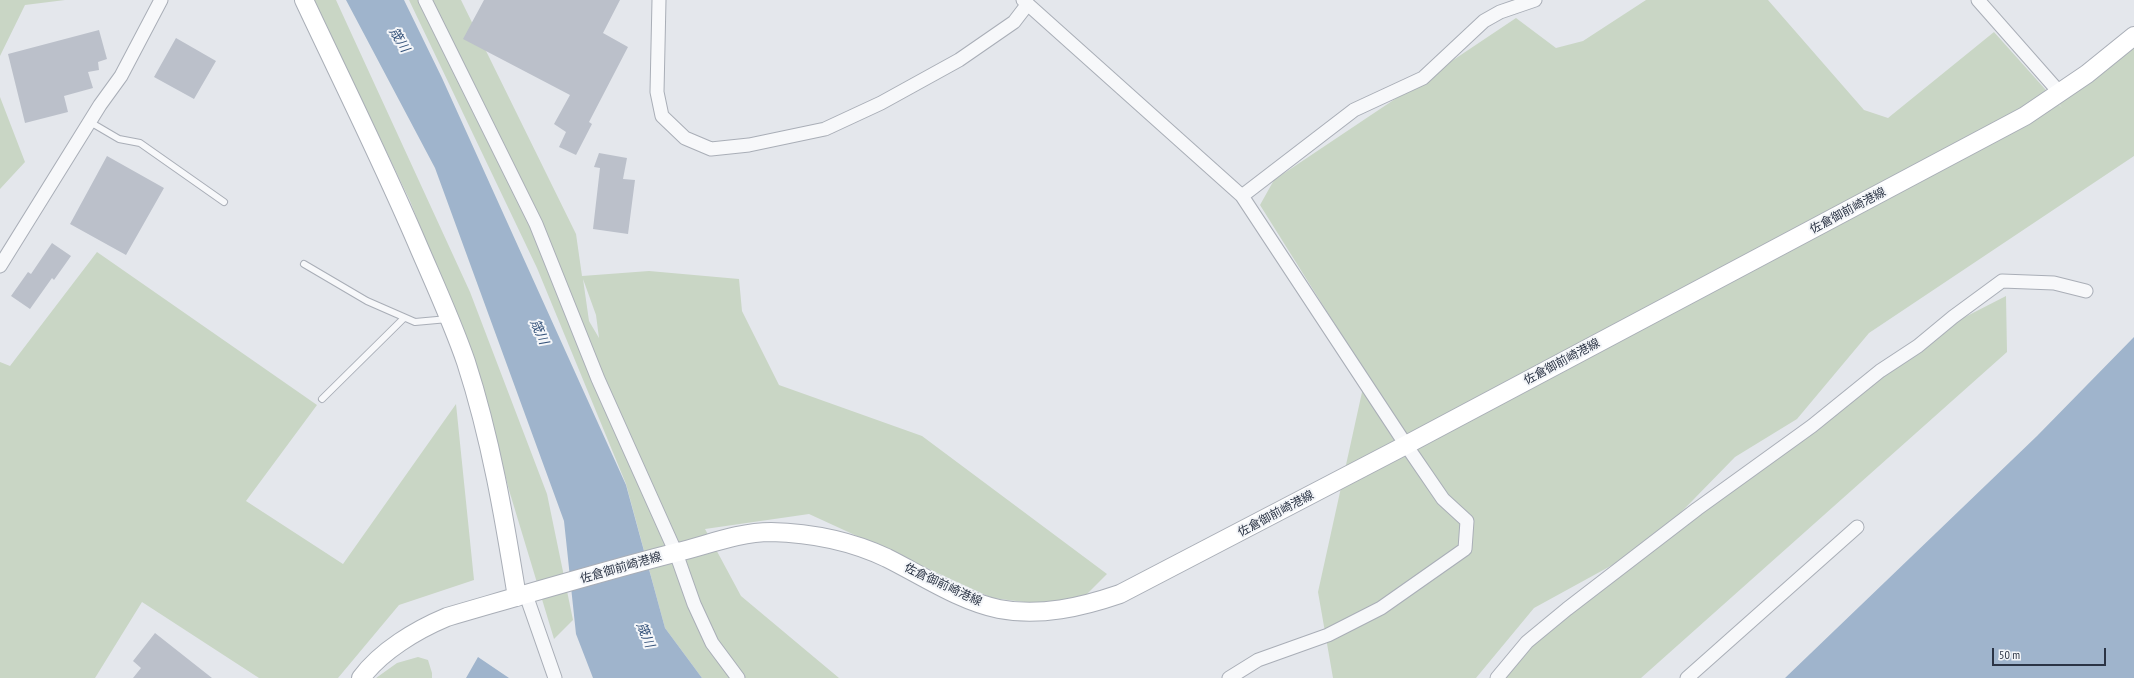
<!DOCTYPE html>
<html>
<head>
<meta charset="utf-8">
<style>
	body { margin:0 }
	#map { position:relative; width:2134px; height:678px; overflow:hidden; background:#e4e7ec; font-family:"PT Sans Narrow",sans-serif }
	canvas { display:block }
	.scale { position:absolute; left:1992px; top:648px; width:114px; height:18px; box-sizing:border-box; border:2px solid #2b3445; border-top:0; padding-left:5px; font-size:12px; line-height:14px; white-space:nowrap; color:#2b3445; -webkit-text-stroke:3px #f4f6f9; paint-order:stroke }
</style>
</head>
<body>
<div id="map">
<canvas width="2134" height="678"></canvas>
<div class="scale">50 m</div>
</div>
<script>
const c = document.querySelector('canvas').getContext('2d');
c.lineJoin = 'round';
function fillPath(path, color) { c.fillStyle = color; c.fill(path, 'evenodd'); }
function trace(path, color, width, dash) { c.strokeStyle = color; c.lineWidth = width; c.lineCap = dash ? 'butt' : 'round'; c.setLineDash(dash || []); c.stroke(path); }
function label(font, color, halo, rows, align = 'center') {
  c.font = font + ' "PT Sans Narrow","Noto Sans JP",sans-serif'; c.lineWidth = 4; c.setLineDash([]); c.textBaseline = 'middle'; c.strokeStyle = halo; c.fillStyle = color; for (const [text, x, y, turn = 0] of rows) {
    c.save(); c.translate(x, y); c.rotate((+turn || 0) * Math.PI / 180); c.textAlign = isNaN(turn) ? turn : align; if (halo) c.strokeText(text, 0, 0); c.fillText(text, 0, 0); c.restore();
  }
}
fillPath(new Path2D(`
	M0,0H65L25,5L0,56Z
	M314,0H336L341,11L470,292L547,494L573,620L554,639L509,490L479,375L410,201Z
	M409,0H461L576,234L582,276L649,271L739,279L742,311L779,385L922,436L1107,574L1073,608L992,598L809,514L705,529L741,596L839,678H702L665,628L626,484L537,268ZM583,279L596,315L599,338L589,321Z
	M1646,0H1768L1864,110L1888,118L1994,32L2062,108L2054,97L2134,34V156L1869,333L1797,419L1735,457L1653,541L1924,338L2006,296L2007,352L1641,678H1497L1535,633L1647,546L1534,608L1476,678H1333L1318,592L1366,374L1260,205L1274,180L1516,18L1556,48L1583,41Z
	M0,97L25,162L0,189Z
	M97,252L317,405L246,501L343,564L456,404L474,580L399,605L338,678H259L142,602L95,678H0V362L10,366Z
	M418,657L428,660L432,673V678H376L397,663Z`), '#c9d6c5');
fillPath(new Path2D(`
	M346,0H404L442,78L626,485L665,628L702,678H593L576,634L564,521L435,168Z
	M2134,337V678H1785L2037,436Z
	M478,657L509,678H466Z`), '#9fb4cc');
fillPath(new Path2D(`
	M484,0H620L603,33L628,47L589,122L592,124L576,155L559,147L566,132L554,124L570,95L463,39Z
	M99,30L107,59L98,62L99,70L88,72L93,88L64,96L68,112L25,123L8,54Z
	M176,38L216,61L194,99L154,77Z
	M599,153L627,158L623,179L635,180L628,234L593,229L600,168L594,167Z
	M107,156L164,188L126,255L70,224Z
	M52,243L71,256L54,280L52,278L30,309L11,296L28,272L31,274Z
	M155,633L212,678H133L141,668L133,661Z`), '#bbc0ca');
const lane = new Path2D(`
	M90,122L119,139L140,143L224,202
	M304,264L367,301L415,322L448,319
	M322,399L404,318`);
const street = new Path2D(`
	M425,0L536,224L598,379L676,553L694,604L712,643L738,678
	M659,0L657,92L662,116L685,138L711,149L749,145L825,129L881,103L959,60L1014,22L1027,5
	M1023,0L1242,196L1406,445L1443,499L1467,521L1465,549L1381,608L1328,635L1258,660L1229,678
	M1978,0L2060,93
	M1242,196L1354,110L1423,78L1484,21L1500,12L1535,0
	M0,266L100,105L121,76L161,0
	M526,595L555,678
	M1497,678L1527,642L1567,609L1697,509L1812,426L1880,371L1918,346L1953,317L2002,281L2054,283L2086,291
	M1687,678L1857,527`);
const secondary = new Path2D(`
	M304,0C343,83 384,165 420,250C436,287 453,324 466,362C491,439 504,517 517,597
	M361,678C381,651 416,630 447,617C523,595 600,572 678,552C707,545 739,532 771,532C811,533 851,541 887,558C923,576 960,601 999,609C1040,617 1082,607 1120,594L1406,445L2025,116L2087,74L2134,36`);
trace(lane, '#a9aeb7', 8);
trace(street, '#a9aeb7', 15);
trace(secondary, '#a9aeb7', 20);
trace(lane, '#f7f8fa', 6);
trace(street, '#f7f8fa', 13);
trace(secondary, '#fff', 18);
label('12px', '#2b3445', '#f4f6f9', [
	["佐倉御前崎港線",1848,211,-28],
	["佐倉御前崎港線",1562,362,-28],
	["佐倉御前崎港線",1276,514,-28],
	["佐倉御前崎港線",621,568,-16],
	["佐倉御前崎港線",943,585,25]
]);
label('italic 13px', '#34527a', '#f4f6f9', [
	["筬川",399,40,58],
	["筬川",539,332,66],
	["筬川",645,635,67]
]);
</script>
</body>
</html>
